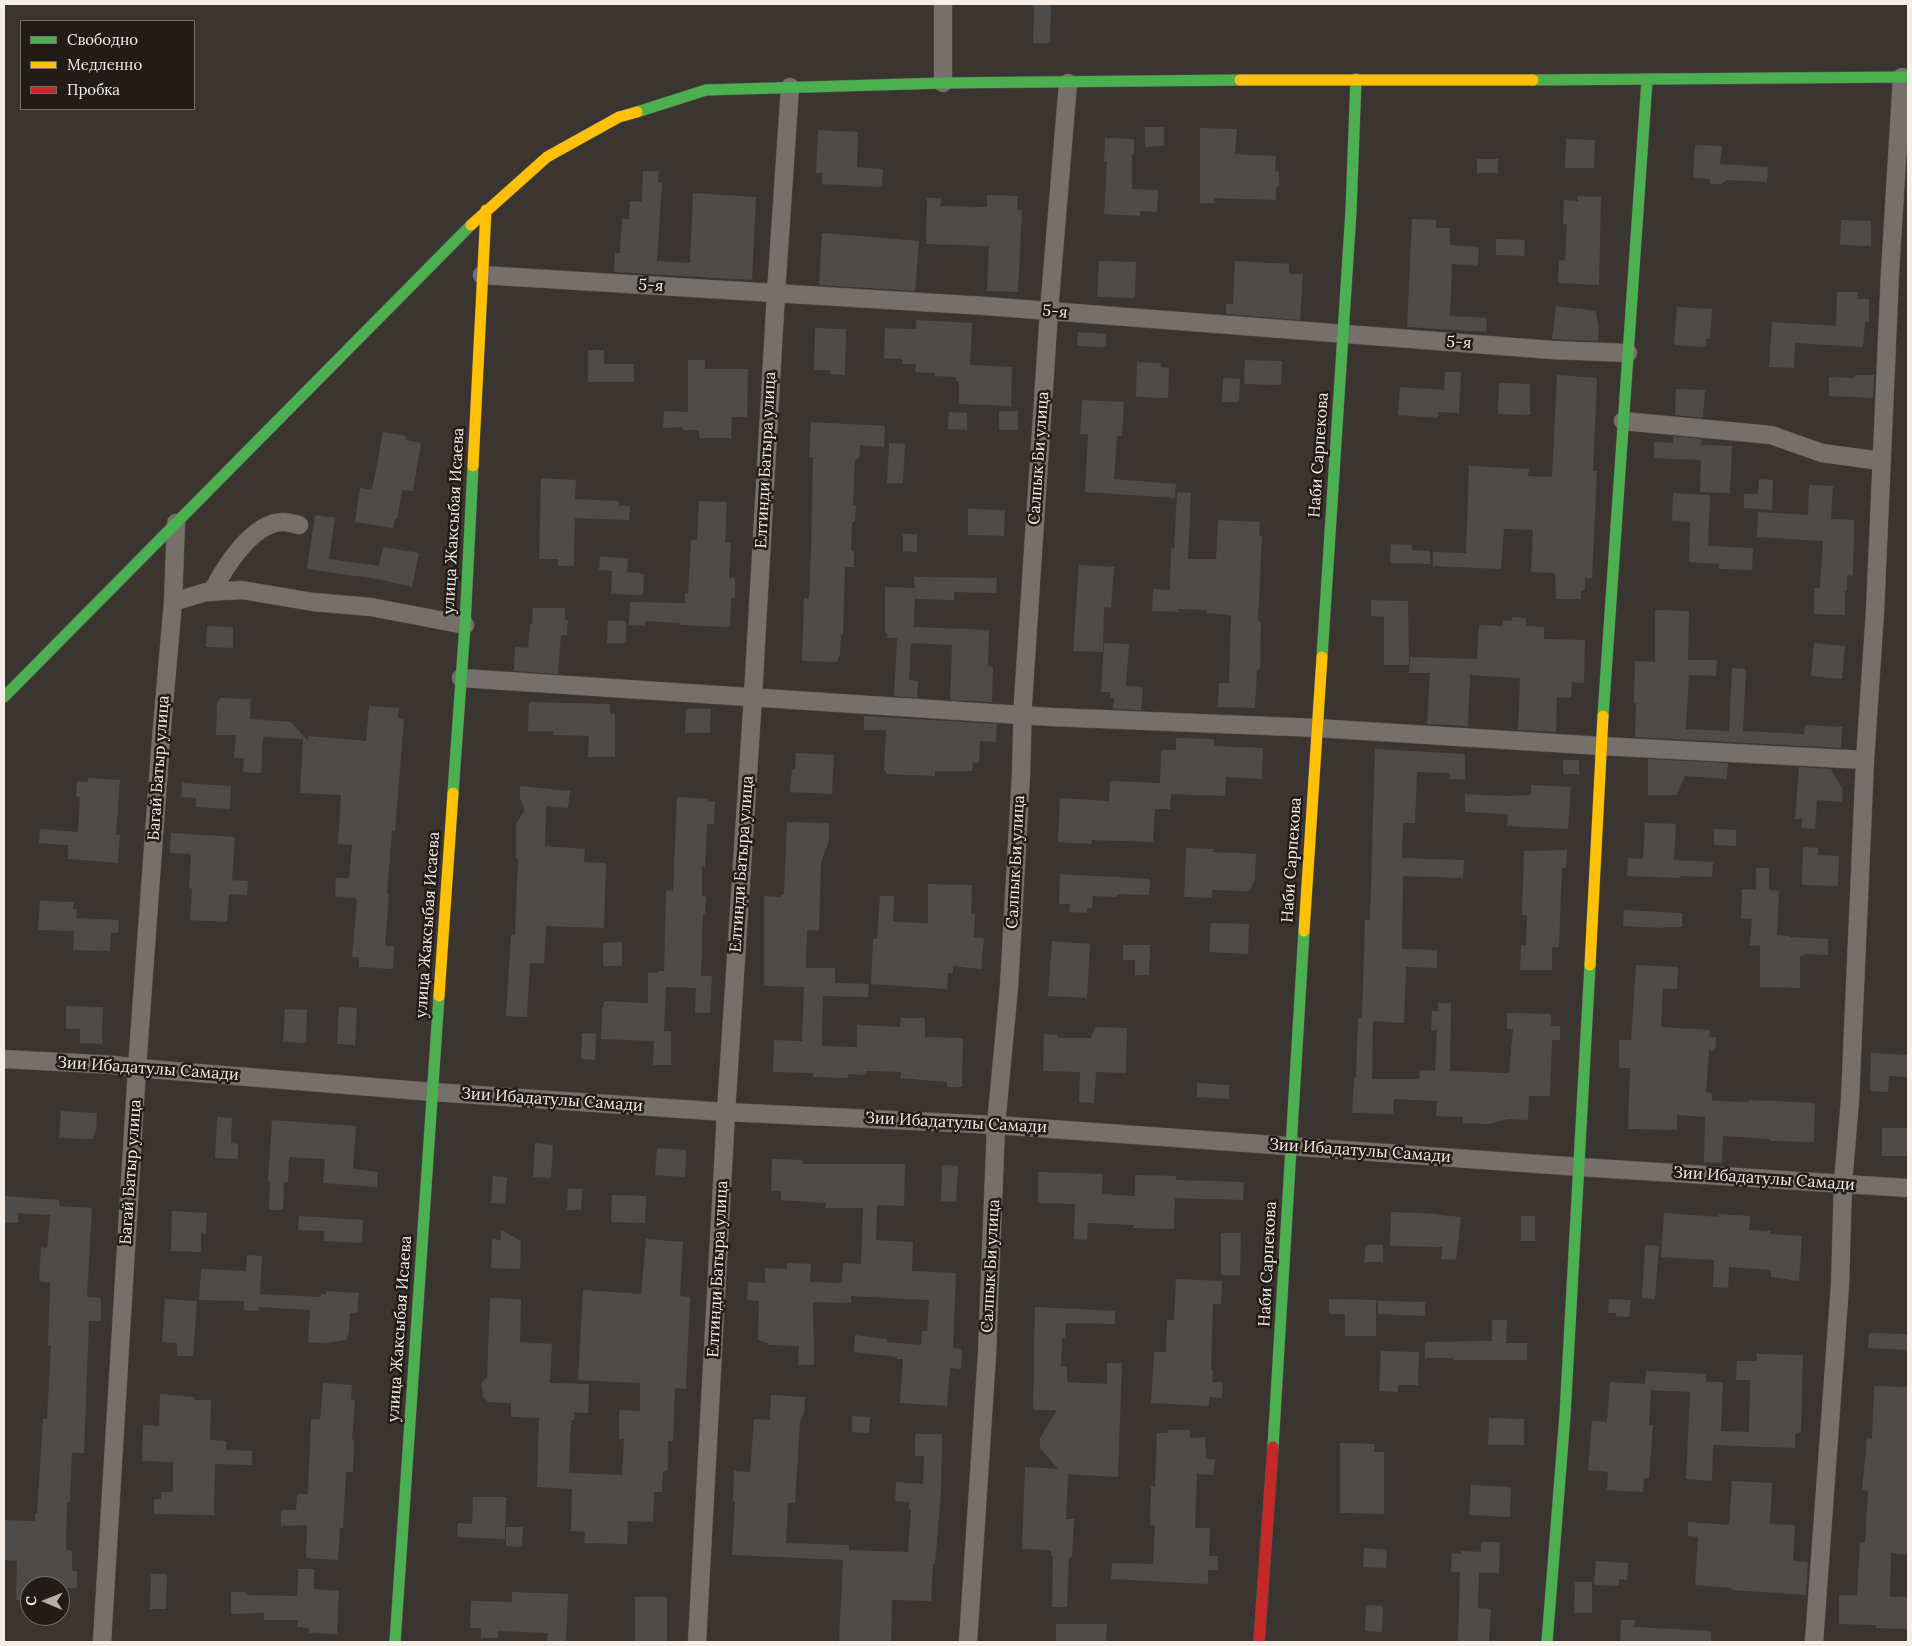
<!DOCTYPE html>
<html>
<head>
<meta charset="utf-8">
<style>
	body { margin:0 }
	#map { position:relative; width:1912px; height:1646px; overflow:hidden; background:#3a3530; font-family:Lora,serif }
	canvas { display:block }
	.frame { position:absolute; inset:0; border:5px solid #f5ede8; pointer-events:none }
	.legend { position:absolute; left:20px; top:20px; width:175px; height:90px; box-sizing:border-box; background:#221c18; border:1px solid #76706b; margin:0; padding:6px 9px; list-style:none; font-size:15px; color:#f5ede8 }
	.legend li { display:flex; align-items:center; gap:10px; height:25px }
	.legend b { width:25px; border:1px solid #76706b }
	.north { position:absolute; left:20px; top:1576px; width:50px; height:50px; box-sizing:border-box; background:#221c18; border:1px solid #76706b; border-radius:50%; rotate:271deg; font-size:14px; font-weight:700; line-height:20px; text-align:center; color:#f5ede8 }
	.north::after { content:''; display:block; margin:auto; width:18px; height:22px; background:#b4ada8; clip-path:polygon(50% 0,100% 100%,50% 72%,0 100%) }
</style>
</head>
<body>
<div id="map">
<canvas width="1912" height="1646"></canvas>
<div class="frame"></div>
<ul class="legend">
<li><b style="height:6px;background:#4caf50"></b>Свободно</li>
<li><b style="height:6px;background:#ffc107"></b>Медленно</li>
<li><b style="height:6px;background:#c62828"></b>Пробка</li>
</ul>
<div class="north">С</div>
</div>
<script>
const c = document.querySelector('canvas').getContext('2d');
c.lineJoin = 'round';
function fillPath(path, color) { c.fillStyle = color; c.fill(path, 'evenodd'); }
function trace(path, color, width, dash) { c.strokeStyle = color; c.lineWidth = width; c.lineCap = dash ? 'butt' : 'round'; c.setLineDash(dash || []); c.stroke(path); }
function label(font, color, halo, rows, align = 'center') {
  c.font = font + ' Lora,serif'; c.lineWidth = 5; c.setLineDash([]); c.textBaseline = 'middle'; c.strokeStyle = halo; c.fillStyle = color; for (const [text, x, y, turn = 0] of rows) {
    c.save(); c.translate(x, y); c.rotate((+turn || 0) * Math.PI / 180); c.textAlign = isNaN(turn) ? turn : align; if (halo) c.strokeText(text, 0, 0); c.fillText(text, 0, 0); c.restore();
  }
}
fillPath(new Path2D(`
	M1034,5H1051L1050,43H1033Z
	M1145,127H1164V146L1145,147Z
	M1200,128L1237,129L1235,154L1276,156L1275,171L1279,172V187H1276V200L1214,198V203H1200Z
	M818,130L858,132L857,167L883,169L882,187L822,184V173H816Z
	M1105,138L1134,139V154H1132V189L1158,190L1157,212L1140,211V216L1104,214L1107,162H1104Z
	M1566,139L1595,140L1594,168H1565Z
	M1695,145L1722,146L1720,164L1768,167L1767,182L1727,180L1721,184H1710V179L1693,178Z
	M1477,159H1498V173H1477Z
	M643,171H659L658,182L662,183L657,261L690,263L693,193L756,197L752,280L614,272L615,253H620L622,219H629L630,201L642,202Z
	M987,195L1018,196L1017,210H1022L1018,292L987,291L989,246L926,244L927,198H941L940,206L987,207Z
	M1578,196L1601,197L1599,285L1558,283L1559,260L1565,261L1567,224H1563L1564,200L1578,201Z
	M1412,219L1436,220V228H1450V245L1479,247L1478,266L1452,264L1450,316L1487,318L1486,332L1407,327Z
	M1841,220L1871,221V246L1840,245Z
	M822,233L919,241L915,291L819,285Z
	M1496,239L1525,240L1524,256L1496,255Z
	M1099,261L1136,262L1135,298L1097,297Z
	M1235,261L1289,264V274H1303L1300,320L1226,314V304H1233Z
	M1837,292H1858V299H1869V322H1865L1863,347L1795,343L1794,368L1769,367L1772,322L1836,326Z
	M1556,306L1596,311L1599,331L1598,341L1552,339Z
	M1677,307L1712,309L1710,339H1706V347L1674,345Z
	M916,320L972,323L970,365L1012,367L1011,406L959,404V382L956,381V377L935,376V373L915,372L916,364H902V359L884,358L885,328L916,329Z
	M815,328L846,329L845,375L830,374V370H814Z
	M1078,332L1106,334V347L1077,346Z
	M588,350H604V364H634V382H588Z
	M688,360H705V369H748L747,417H732L731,438H699V430H683V427L663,428L664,411L688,412Z
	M1245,360L1282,361L1281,385L1244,384Z
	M1137,362L1161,363V367L1169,368L1168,398L1136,397Z
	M1445,372H1461L1459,413L1438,412V418L1398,415L1400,387L1444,390Z
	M1557,375L1597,378L1593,471H1597L1592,578H1585V590H1581V599H1556L1555,573L1531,572L1533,530L1504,529L1501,569L1433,566V552L1466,553L1469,466L1529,469L1528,476L1552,477Z
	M1855,375H1874L1873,398L1829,396V377L1855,378Z
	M1223,378L1240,379L1239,402H1222Z
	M1499,383L1530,384V415L1498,414Z
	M1676,389L1705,390L1703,418L1675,415Z
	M1082,400L1124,402L1122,436H1117L1114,479L1176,484L1175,498L1085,492L1088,434H1080Z
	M999,411H1018V430H999Z
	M949,412L967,413V430L948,429Z
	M811,422L885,426L884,447L860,445L859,459H855L853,505H856L855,522H852L851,551H854V567H845L843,634H841L840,654L837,662L802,661L804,598L809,599L811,552L813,457H809Z
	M383,432L406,436L405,440L421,443L413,491L402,490L397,519H395L393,528L355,522L360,488L372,490Z
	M1673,436L1702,439L1701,445L1732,446L1730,493L1700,492L1701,460L1654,458V442L1673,443Z
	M889,443L905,444L903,483H887Z
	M541,478L576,480L575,499L619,501V506H630L629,520L575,518L574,566H558V559H539Z
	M1759,479L1773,480L1772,510L1744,508V494H1758Z
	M1809,485L1833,486L1831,519L1854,520L1853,576L1847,575V591H1845V615L1814,614V588H1820L1823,541L1757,537L1758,512L1808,515Z
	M1177,492L1191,493L1188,559H1216L1218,520L1260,522L1259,536H1262L1258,621L1261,622L1260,669H1257L1255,708L1218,707L1219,683H1229L1231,615L1207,613V610L1179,609V612L1152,611L1153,589L1170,590L1171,548L1174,549Z
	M1673,493L1710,495L1708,546L1753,548L1752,570L1719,569V564L1689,562L1690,522L1672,521Z
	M699,501L727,502L725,542H731L729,578H735V598H731L730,627L680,625V623L645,621V626L629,625L630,602L685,603V593H688L691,540H697Z
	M968,509L1005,510L1004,536L968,535Z
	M315,515L335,518L329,559L379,566L383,547L419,553L412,587L377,579L307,569Z
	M903,534H917V552L903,551Z
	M1391,544L1412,545V550L1430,551V564L1390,563Z
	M600,557L628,558L627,572L644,574L643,595L611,594L612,571L599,570Z
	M1079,565L1114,567L1111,608L1104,607L1103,652L1073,651Z
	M914,577L997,578L996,593L954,592V600L915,599V590L914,627L989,630L988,666L993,667L992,702L950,700L952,645L911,643L909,680L918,681L917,698L894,696L897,638H887V633H885V587L915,588Z
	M1371,600L1408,601L1409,665H1384V617L1371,616Z
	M533,608H565V620H568L567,635H561L558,674L514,671L515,647L528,648L530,624H532Z
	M1655,610L1689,611L1688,660H1717L1716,676L1689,675L1686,729L1729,731L1732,668L1746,669L1743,731L1804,734L1805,725L1842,727L1841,748L1635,737L1636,703H1634L1635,661L1655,662Z
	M1512,617L1526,618V626L1544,627V639L1585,640L1584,683L1572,682L1571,698L1557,697L1556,732L1518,730L1520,678L1470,675L1468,726L1427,724L1430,673H1409L1410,657L1477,659L1479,625L1503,626V621H1512Z
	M608,621H626V643H607Z
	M207,626L233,627V648L206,647Z
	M1104,643L1129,644L1126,686L1143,687L1141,710L1113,709L1114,698H1110V692H1101Z
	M1814,643L1845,646L1842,679L1811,676Z
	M219,698L251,699L250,719L291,722L308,741V736L366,741L369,706L399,708L398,718L404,719L395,831H392L387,894H389L385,946H394L393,969L359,967V958L352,957L357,900L355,898L335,897L336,878H349L352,845L338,844L341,795L300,793L303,739L263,737L261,773L243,772L244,758H234L236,735H216L217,701H219Z
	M529,702L610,704V714H615V757H588L589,736L553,735V731H528Z
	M686,709H711L710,733H685Z
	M864,716L997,724L996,742L980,741L979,763H973L972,771H935V776L886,774V771H884L886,730H864Z
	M1176,738L1214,739V746L1263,748L1262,779L1226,777L1225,796L1171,794L1170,809H1155L1153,842L1092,840L1091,844L1058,842L1060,798L1109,801L1110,781L1160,783L1161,750H1176Z
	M1375,749L1465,754V779H1450V773L1417,772L1415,823H1403L1402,858L1464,860L1463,878L1403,876L1402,949L1437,950V968L1406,967L1404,1023L1373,1021L1372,1079H1419L1420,1070L1435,1071L1437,1030H1431L1432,1011H1438V1003H1451L1450,1071L1509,1073L1513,1029H1507V1013L1551,1014V1026H1560V1040H1552L1550,1096H1529L1528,1120L1508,1119L1488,1124L1463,1123V1117L1436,1116L1437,1101L1394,1099L1393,1114L1352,1113L1354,1078H1356L1358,1018H1362L1365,920H1370Z
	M796,753L834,755L832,794L790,792L792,770H795Z
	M1648,759L1728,763L1727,779L1685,776L1676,795H1648Z
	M1563,760H1579V774H1563Z
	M1799,767L1831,769L1843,790L1842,802L1817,800L1815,829L1802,828V819H1795Z
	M88,778L120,780L116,835H120L118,863L68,859V845L39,843L40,829L78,832L80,797L76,796L77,781L88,782Z
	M182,783L231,786L230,809L196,807V798L181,797Z
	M1531,785L1571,787L1568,829L1507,826L1508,814L1465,812V794L1506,796L1531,795Z
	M520,786L570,791L568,808L546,806L545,846L585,849L584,862L606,863L604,928L546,926L544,963H530L527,1017L506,1016L511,935H515L518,858H516V824L525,810L520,798Z
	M677,797L707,799L708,802H715L714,824H707L705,867H702V896L706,897L705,914H703L701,976H712L710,1013H695L696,988L666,987L664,1031H671V1065H653L654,1041L601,1039L602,1007H604V1001L648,1003V973H658V971H664L666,890L673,891Z
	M787,822L829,823V841L821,862L819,931L807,930L806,968H835V983L869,984L868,997L823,996L822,1046L857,1047V1025L900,1027L901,1018H925V1037L963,1038L962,1087H947V1082L901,1078V1072L866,1071V1075L848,1074V1078L813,1077V1073L773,1072L774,1040L802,1041L804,987L764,986V896L781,897V894H784Z
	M1645,823L1676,824L1674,860L1713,862L1712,877L1680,876V878L1627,876L1628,858L1643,859Z
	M1714,829L1736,830V846L1714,845Z
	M171,833L235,837L232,880L248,881L247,895L229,894L227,922L190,920L192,889L189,888L191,854L170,853Z
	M1803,847L1818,848V855L1839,856L1838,886L1802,885Z
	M1186,848L1213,849V852L1256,854L1255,879L1249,891L1212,890V898L1184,897Z
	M1567,850L1566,868H1562L1559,947H1552V970H1520L1521,945H1526L1527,915H1522L1524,851Z
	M1756,868H1769V890L1779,891L1777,935L1790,936V937L1828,939V955L1804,954V956H1800V988L1760,987V946L1750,945L1752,919L1741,918L1742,889L1756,890Z
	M1060,874L1150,879L1149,895L1117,894V897L1093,896L1092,908H1087V913L1069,912L1070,904H1059Z
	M928,884L972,885L971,914H975L974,937L984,938L981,969L953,966V973H948L947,989L871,984L873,939H877L880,896H894L893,922L928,923Z
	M40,901L74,902L73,909H77L76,918L119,920L118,933H111L110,951L73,950L74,931L38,930Z
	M1624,910L1682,913V927H1664V928L1623,926Z
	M1211,923L1249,924L1248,954L1209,952Z
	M1052,941L1090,944L1087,998L1048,996Z
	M622,942V966H603V943Z
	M1123,945H1150L1149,975H1135V960H1123Z
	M1636,965L1678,967L1677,989H1663L1661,1027L1710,1030L1709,1037H1716L1715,1051L1709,1050L1706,1092L1712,1093V1101L1749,1102V1100L1815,1103L1814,1142L1770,1141V1139L1723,1136L1722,1163L1704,1162L1705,1117L1677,1115V1130L1628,1129L1630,1068H1619V1040H1631Z
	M66,1006L103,1007L102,1044L80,1043V1029H66Z
	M339,1007L357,1008L355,1045L337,1044Z
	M285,1009L307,1010L306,1043L283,1042Z
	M1095,1027L1127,1028L1126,1073L1096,1072L1094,1103L1079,1102L1080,1072L1043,1071L1044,1034L1058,1035V1038H1091Z
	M582,1033L596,1034L595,1060L581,1059Z
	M1871,1053L1908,1055V1077L1889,1076L1888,1092L1870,1091Z
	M1197,1083L1229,1085V1099L1197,1097Z
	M61,1111L97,1113L96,1130L92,1139L59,1138Z
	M217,1117L232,1118L231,1143L238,1144V1159L215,1158Z
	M272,1120L356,1126L353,1169L378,1172L377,1187L323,1183L325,1159L289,1157L288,1182H284L283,1210H269L270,1181H268Z
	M1882,1128H1908V1156H1882Z
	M535,1143L553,1145L551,1178L533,1177Z
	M657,1148L686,1150L685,1177L655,1175Z
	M772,1159L803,1160L802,1164H905L904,1206L877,1205L876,1240L913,1242L912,1271L956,1273L953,1348L962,1349L961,1369L950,1368L947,1406L900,1403L903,1359H897V1357L854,1352L855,1335L887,1339V1342L921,1345L922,1331H927L929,1300L851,1296V1303L813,1302L814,1365H798L799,1346L769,1345L768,1343L758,1340L759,1301L747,1300L748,1282L765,1283V1268L787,1269V1263L811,1264L810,1282L842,1283L843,1263L861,1264L863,1208H825L826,1203L781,1200V1191H771Z
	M942,1165L958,1166L956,1202L941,1201Z
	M1038,1172L1103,1174L1102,1194L1135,1196V1175L1176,1176V1180L1244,1182L1243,1200L1175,1198L1174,1229L1133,1228L1134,1225L1088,1223L1087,1240L1074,1239L1075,1204L1038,1203Z
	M493,1176L507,1177L505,1204L491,1203Z
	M568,1189H582L581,1210H567Z
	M612,1195L646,1196L645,1223L611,1222Z
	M4,1196L59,1200V1206L92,1208L87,1297L101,1298V1321H89L84,1453H72L70,1502H67L66,1550L72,1551V1571H77V1588H60V1586H30V1601L16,1600L17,1561L4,1560V1520L35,1521V1513H37L43,1419H47L51,1345H48L50,1283L39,1281L41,1247L47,1248L50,1215L18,1213V1223L4,1222Z
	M172,1211L207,1213L206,1234L201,1233V1252L171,1251Z
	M1391,1212L1439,1214V1215L1461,1217L1456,1260L1441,1259L1442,1247L1390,1246Z
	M1664,1213L1719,1217V1214L1750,1216L1749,1230L1770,1231V1234L1802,1236L1799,1281L1771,1277V1270L1729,1267L1728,1288L1713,1287L1714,1260L1661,1257Z
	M299,1216L363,1220L362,1243L324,1241V1231L298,1230Z
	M1521,1216H1535V1241H1521Z
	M501,1230L521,1241L520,1269L491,1268L492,1239L501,1240Z
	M1221,1233H1241L1240,1275H1221Z
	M646,1239L683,1242L680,1296L690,1297L686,1389L675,1388L673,1441H668V1470L663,1472L662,1492H654L653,1522L628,1521L627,1544L584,1543L585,1532L571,1531L572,1489L537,1487L539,1418L511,1417V1403L488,1402L483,1396L481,1383L487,1378L490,1298L521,1299L520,1342L552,1344L550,1383L589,1384L588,1413L574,1412V1420H571L569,1473L622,1475L624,1439H619V1410L640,1411V1383L578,1380L583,1290L641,1294Z
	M1366,1245H1383V1262H1364Z
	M1645,1245L1659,1246L1655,1299L1642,1298Z
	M247,1255L262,1256L260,1294L321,1297V1294H326V1291L359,1293L357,1313H350L349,1333L346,1340L327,1343L308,1342L310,1310L259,1307V1311L244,1310V1301L199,1300L201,1269L246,1271Z
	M1176,1279L1222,1281L1221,1304H1213L1211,1370H1213L1212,1382H1223L1222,1398L1209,1397V1406L1151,1403L1154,1352H1166L1167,1320H1174Z
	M165,1299L197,1301L193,1356H177V1343L162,1342Z
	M1329,1299L1376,1300V1336H1345V1314H1329Z
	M1609,1299L1631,1300L1629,1317L1616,1316V1313H1608Z
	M1378,1301L1425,1302V1316L1378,1314Z
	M1035,1307L1115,1311V1324L1066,1323L1065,1338H1062L1061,1366H1067V1382L1107,1384V1363H1122L1118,1477L1068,1474L1066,1519H1074L1072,1557H1069L1067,1607H1052L1053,1556H1051V1550L1022,1549L1025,1467L1058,1469L1040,1448V1438L1057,1410H1033Z
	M1492,1320H1507L1506,1343H1527V1360H1453V1358H1425V1342L1492,1341Z
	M1869,1333L1908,1334V1350L1868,1348Z
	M1381,1351L1419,1352L1418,1385H1398V1392L1379,1391Z
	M1757,1354L1803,1355L1801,1432L1795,1434V1448L1713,1445L1712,1481L1686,1479L1690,1392L1651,1390L1649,1425H1653L1649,1478H1644L1643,1492L1607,1490L1608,1472L1588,1470L1592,1421L1607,1422L1610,1382L1645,1384L1646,1371L1706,1374V1382H1723L1721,1431L1749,1432L1750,1380H1736L1737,1361H1757Z
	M323,1383L352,1385L351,1399L355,1401L352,1440H354L353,1472H346L343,1528H340L338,1560L306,1558L307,1525L281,1526V1510H296L297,1494H308L311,1419H320Z
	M1874,1386L1908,1387V1555L1891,1553L1890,1597H1908V1629L1876,1628V1625L1839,1624V1595H1857L1860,1542H1865L1868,1491L1862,1490L1867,1438H1872Z
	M160,1394L195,1397L194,1400H211L210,1440L226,1441V1450L252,1451V1465L215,1464L214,1515L154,1514V1499H161V1492H173V1462L142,1461L143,1425L159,1426Z
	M771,1395L805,1397L804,1414L800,1422L795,1503H788L786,1543L849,1545V1550L908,1552L911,1510H909V1502L895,1501L896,1482L923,1484L924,1456H915V1434H942L941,1492L935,1564H933L931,1601L892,1600L891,1642H839L843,1560L732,1555L735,1501H733L734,1471L750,1472L754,1419L770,1420Z
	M852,1416L870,1417L869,1433L852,1432Z
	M1489,1418L1524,1419V1445H1488Z
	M1168,1430H1190V1438L1205,1437L1206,1459H1215L1213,1475L1197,1474L1195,1528H1210L1209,1556H1218V1570H1208V1584L1111,1579L1112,1563L1153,1564L1155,1525H1150L1151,1486H1155L1157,1433H1167Z
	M1340,1443L1374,1444V1452H1384V1514L1340,1513Z
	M1732,1481L1772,1483L1770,1524L1795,1525L1793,1561L1808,1562L1806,1595L1732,1590V1588L1695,1585L1698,1537L1688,1536V1522L1729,1525Z
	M1471,1485L1511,1487L1510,1517L1469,1515Z
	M473,1497H506L505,1539L457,1537L458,1523L472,1524Z
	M506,1527H523L522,1547L506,1546Z
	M1481,1542H1500L1499,1573H1479L1478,1608L1491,1609L1489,1642H1458L1460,1572H1451L1452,1553L1461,1554V1551L1481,1552Z
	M1364,1548L1387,1550L1386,1568L1363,1567Z
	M1596,1561L1628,1563L1627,1580L1619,1579V1586L1594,1585Z
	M298,1569H314V1589L339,1591L337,1634L309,1633V1628L298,1627V1620H264V1613L231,1614V1592H246V1595L297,1596Z
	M151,1574H167L166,1609H150Z
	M1575,1582H1592V1613H1574Z
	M512,1592L568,1594L566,1642H547L548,1633L498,1631V1638H481V1628H470L471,1601L512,1602Z
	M635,1597H667V1642H635Z
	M1366,1605L1383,1606L1382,1632L1365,1631Z
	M1621,1620H1635L1634,1627L1711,1631V1642H1620Z
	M1056,1624H1107L1106,1642H1056Z`), '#4e4c4b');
const street = new Path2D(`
	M943,83V4
	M482,275L985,306L1552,350L1628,353
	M1623,421L1771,435L1822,453L1881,461
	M212,592C224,568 253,521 284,522C288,522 294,524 299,525
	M173,602L206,592L242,590L313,602L371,607L465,625
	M461,678L1051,717L1317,728L1601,746L1865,760
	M4,1059L114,1065L137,1068L433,1092L726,1112L996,1125L1580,1167L1908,1188
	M102,1642L137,1068L161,739L173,602L176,523
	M697,1642L726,1112L753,696L776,293L790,87
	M968,1642L987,1354L996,1125L1009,987L1021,774L1023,702L1049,311L1068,83
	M1814,1642L1840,1285L1843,1183L1850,1100L1865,760L1875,612L1890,273L1902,77`);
const fast = new Path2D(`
	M1533,80L1908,77
	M637,112L706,90L943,83L1240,80
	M1322,657L1351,211L1356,79
	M4,697L471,225
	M1603,716L1647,80
	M453,793L465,625L473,466
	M1273,1447L1304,931
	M395,1642L439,996
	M1547,1642L1565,1415L1590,965`);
const slow = new Path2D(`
	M1240,80H1533
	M471,225L547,157L619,117L637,112
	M473,466L486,210
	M1304,931L1322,657
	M1590,965L1603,716
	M439,996L453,793`);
const jam = new Path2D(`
	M1259,1642L1273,1447`);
trace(street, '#58534e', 19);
trace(fast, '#58534e', 12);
trace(slow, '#58534e', 12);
trace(jam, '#58534e', 12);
trace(street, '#76706c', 18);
trace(fast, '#4caf50', 11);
trace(slow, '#ffc107', 11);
trace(jam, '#c62828', 11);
label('16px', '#f5ede8', '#221c18', [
	["5-я",651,286,4],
	["5-я",1055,312,5],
	["5-я",1459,343,4],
	["Наби Сарпекова",1319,455,-86],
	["Салпык Би улица",1039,458,-86],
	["Елтинди Батыра улица",766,460,-87],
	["улица Жаксыбая Исаева",454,521,-87],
	["Багай Батыр улица",159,768,-86],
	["Наби Сарпекова",1292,860,-86],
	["Салпык Би улица",1016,862,-87],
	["Елтинди Батыра улица",742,864,-86],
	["улица Жаксыбая Исаева",428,925,-86],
	["Зии Ибадатулы Самади",148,1069,4],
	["Зии Ибадатулы Самади",552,1100,4],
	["Зии Ибадатулы Самади",956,1123,3],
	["Зии Ибадатулы Самади",1360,1151,4],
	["Багай Батыр улица",131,1172,-86],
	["Зии Ибадатулы Самади",1764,1179,4],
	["Наби Сарпекова",1268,1264,-87],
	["Салпык Би улица",991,1266,-87],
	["Елтинди Батыра улица",718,1269,-87],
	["улица Жаксыбая Исаева",400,1329,-86]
]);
</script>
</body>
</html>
